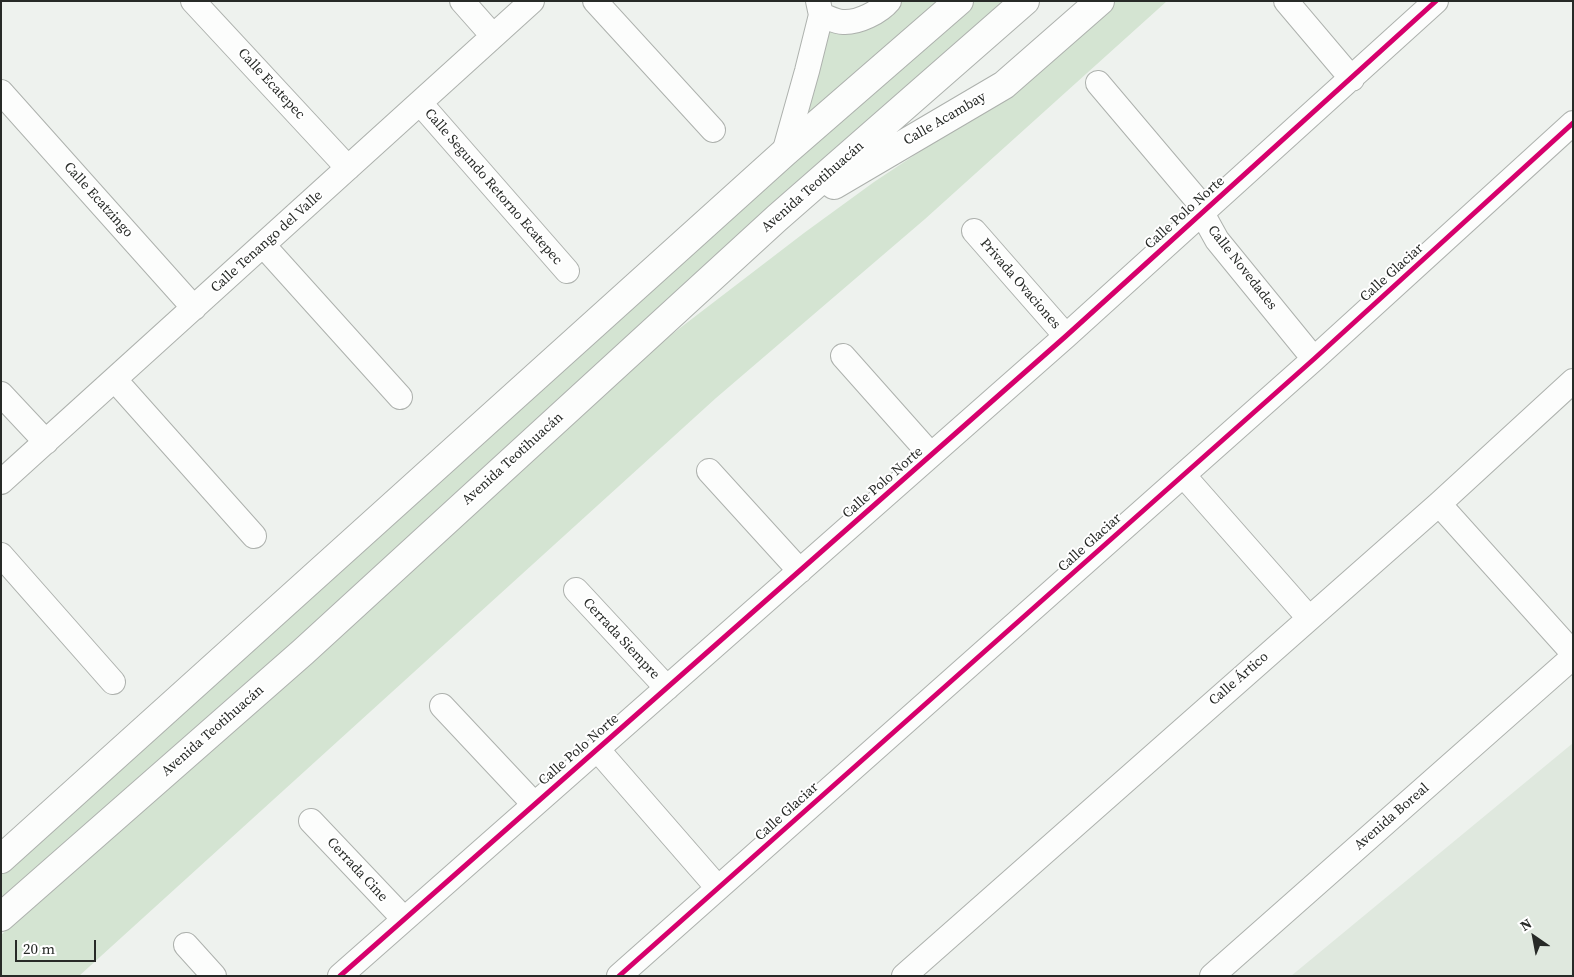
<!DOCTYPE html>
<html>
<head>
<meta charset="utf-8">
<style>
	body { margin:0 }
	#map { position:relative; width:1574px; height:977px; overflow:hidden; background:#eef2ee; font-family:"Source Serif 4",serif }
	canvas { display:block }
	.frame { position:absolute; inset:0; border:2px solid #272a27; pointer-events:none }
	.north { position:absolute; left:1509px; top:912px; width:50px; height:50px; -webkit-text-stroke:4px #fff; paint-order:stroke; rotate:327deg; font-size:14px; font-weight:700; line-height:20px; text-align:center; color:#272a27 }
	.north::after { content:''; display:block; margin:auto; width:18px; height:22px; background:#272a27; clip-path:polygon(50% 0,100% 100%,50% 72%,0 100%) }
	.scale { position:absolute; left:15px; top:940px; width:81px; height:22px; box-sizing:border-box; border:2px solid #272a27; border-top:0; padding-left:6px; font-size:15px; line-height:18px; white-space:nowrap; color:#272a27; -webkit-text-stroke:4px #fff; paint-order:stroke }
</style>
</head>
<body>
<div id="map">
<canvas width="1574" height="977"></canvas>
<div class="frame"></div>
<div class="north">N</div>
<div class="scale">20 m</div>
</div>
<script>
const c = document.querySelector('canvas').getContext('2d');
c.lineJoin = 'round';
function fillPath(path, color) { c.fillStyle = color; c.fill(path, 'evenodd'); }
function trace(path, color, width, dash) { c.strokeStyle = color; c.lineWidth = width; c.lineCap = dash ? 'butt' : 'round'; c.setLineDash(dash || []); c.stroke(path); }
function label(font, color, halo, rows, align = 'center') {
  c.font = font + ' "Source Serif 4",serif'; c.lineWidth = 4; c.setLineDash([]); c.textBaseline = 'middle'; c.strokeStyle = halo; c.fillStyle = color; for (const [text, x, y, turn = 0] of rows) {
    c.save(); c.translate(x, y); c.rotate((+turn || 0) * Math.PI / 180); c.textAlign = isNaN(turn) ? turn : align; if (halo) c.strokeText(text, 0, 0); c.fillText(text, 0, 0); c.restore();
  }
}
fillPath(new Path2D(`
	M1573,743V976H1291Z`), '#dfe8de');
fillPath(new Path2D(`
	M894,1H946L804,126L824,20Z
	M965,1H1018L1,912V866Z
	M1116,1H1167L925,219L716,398L79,976H1V935L620,374L804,233L874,182L1023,83Z`), '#d4e4d2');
const street = new Path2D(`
	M193,1L348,168
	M462,1L493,36
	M595,1L713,130
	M1286,1L1352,79
	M821,15C827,17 836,22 843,22C858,23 880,12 889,1
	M1098,83L1197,200L1202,213L1217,240L1314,359
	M1,92L194,308
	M420,103L567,271
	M784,153L807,71L821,15L818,1
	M974,231L1066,336
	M263,245L400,397
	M843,356L931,455
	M115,380L254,536
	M1,394L46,442
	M709,471L800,571
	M1184,476L1309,618
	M1,482L532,1
	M1439,504L1573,653
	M1,555L113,682
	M576,590L667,688
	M442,706L534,804
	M597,749L718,888
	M311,821L404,919
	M186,945L214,976
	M340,976L1066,336L1436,1
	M619,976L1314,359L1573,123
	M904,976L1439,504L1573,381
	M1212,976L1573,657`);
const secondary = new Path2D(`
	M834,185L1004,85L1100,1
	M1,859L784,153L959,1
	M1,917L303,652L777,218L1025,1`);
trace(street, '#adb1ad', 26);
trace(secondary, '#adb1ad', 30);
trace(street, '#fcfdfc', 24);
trace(secondary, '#fcfdfc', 28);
trace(new Path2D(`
	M340,976L1066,336L1436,1
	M619,976L1314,359L1573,123`), '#d6006c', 5);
label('14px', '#272a27', '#fff', [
	["Calle Ecatepec",271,84,47],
	["Calle Acambay",945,119,-30],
	["Calle Segundo Retorno Ecatepec",493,187,49],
	["Avenida Teotihuacán",813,187,-41],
	["Calle Ecatzingo",98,200,48],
	["Calle Polo Norte",1185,213,-42],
	["Calle Tenango del Valle",267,242,-42],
	["Calle Novedades",1242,268,52],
	["Calle Glaciar",1392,273,-42],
	["Privada Ovaciones",1020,284,49],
	["Avenida Teotihuacán",513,459,-42],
	["Calle Polo Norte",883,483,-41],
	["Calle Glaciar",1090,543,-42],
	["Cerrada Siempre",621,639,47],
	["Calle Ártico",1239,679,-41],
	["Avenida Teotihuacán",213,731,-41],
	["Calle Polo Norte",579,750,-41],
	["Calle Glaciar",787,812,-42],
	["Avenida Boreal",1392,817,-41],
	["Cerrada Cine",357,870,47]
]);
</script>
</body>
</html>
